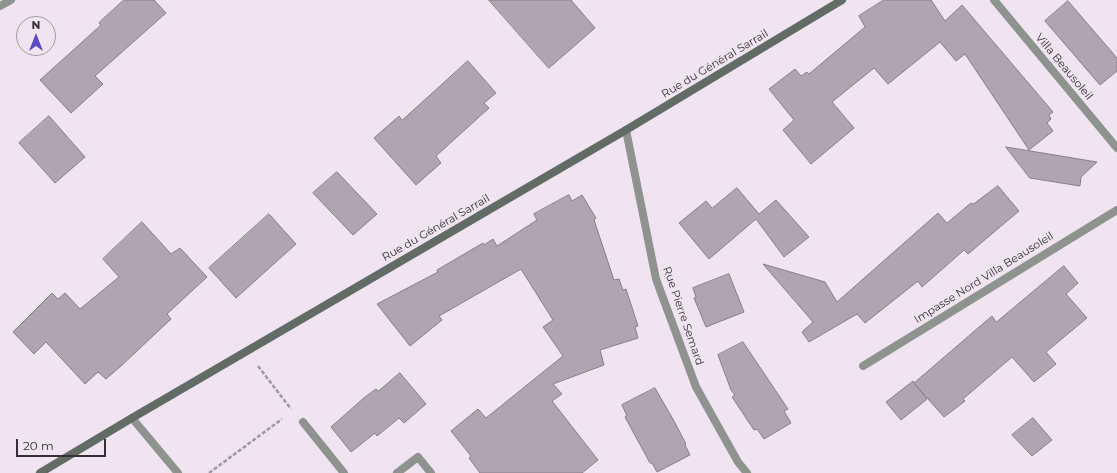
<!DOCTYPE html>
<html>
<head>
<meta charset="utf-8">
<style>
	body { margin:0 }
	#map { position:relative; width:1117px; height:473px; overflow:hidden; background:#efe4ef; font-family:Montserrat,sans-serif }
	canvas { display:block }
	.north { position:absolute; left:16px; top:16px; width:40px; height:40px; box-sizing:border-box; background:#efe4ef; border:1px solid #a49ca4; border-radius:50%; rotate:0deg; font-size:11px; font-weight:700; line-height:16px; text-align:center; color:#343034 }
	.north::after { content:''; display:block; margin:auto; width:14px; height:18px; background:#5d4ac3; clip-path:polygon(50% 0,100% 100%,50% 72%,0 100%) }
	.scale { position:absolute; left:16px; top:439px; width:90px; height:18px; box-sizing:border-box; border:2px solid #343034; border-top:0; padding-left:5px; font-size:12px; line-height:14px; white-space:nowrap; color:#343034; -webkit-text-stroke:3px #efe4ef; paint-order:stroke }
</style>
</head>
<body>
<div id="map">
<canvas width="1117" height="473"></canvas>
<div class="north">N</div>
<div class="scale">20 m</div>
</div>
<script>
const c = document.querySelector('canvas').getContext('2d');
c.lineJoin = 'round';
function fillPath(path, color) { c.fillStyle = color; c.fill(path, 'evenodd'); }
function trace(path, color, width, dash) { c.strokeStyle = color; c.lineWidth = width; c.lineCap = dash ? 'butt' : 'round'; c.setLineDash(dash || []); c.stroke(path); }
function label(font, color, halo, rows, align = 'center') {
  c.font = font + ' Montserrat,sans-serif'; c.lineWidth = 3; c.setLineDash([]); c.textBaseline = 'middle'; c.strokeStyle = halo; c.fillStyle = color; for (const [text, x, y, turn = 0] of rows) {
    c.save(); c.translate(x, y); c.rotate((+turn || 0) * Math.PI / 180); c.textAlign = isNaN(turn) ? turn : align; if (halo) c.strokeText(text, 0, 0); c.fillText(text, 0, 0); c.restore();
  }
}
const building = new Path2D(`
	M124,0H154L166,13L95,76L103,84L71,113L40,80L101,25L99,23Z
	M489,0H571L595,28L549,68Z
	M884,0H931L945,21L962,5L1053,112L1049,115L1051,119L1047,123L1053,131L1029,150L965,54L956,61L940,42L888,84L874,68L832,102L854,128L811,164L783,130L794,120L769,89L795,69L801,76L807,72L809,74L865,27L859,16Z
	M1068,1L1117,58V71L1100,85L1045,21Z
	M468,61L496,93L484,103L489,108L436,156L441,163L416,185L374,138L399,116L402,120Z
	M49,116L85,157L55,183L19,143Z
	M1006,147L1097,162L1081,177L1080,186L1030,178Z
	M337,172L377,214L353,235L313,193Z
	M998,186L1019,211L968,254L964,250L922,287L918,281L865,323L857,314L809,342L802,332L813,322L763,264L825,282L837,302L938,213L947,223L971,203L973,204Z
	M737,188L759,214L776,200L809,237L784,257L756,219L709,259L679,223L706,201L712,208Z
	M569,195L572,201L582,195L596,218L594,220L614,280L619,279L623,290L626,289L638,326L635,327L638,338L600,350L604,365L553,384L562,394L552,401L598,460L582,473H480L469,458L471,456L451,431L478,409L486,418L563,356L543,327L553,320L521,269L439,316L442,320L410,346L377,304L438,272L437,270L483,243L484,245L493,239L497,246L537,220L534,214Z
	M269,214L296,244L236,298L209,268Z
	M142,222L171,254L180,248L207,277L167,314L171,319L121,366L106,379L98,372L85,384L46,342L34,354L13,332L52,293L58,299L65,293L80,309L119,277L103,259Z
	M1064,266L1078,283L1066,294L1087,318L1046,352L1056,364L1034,382L1012,357L963,399L965,401L944,417L914,383L927,399L901,420L886,402L913,381L914,383L992,316L996,322Z
	M729,274L744,312L706,327L694,298L696,297L693,288Z
	M743,342L788,409L784,411L791,423L764,439L757,429L754,430L732,397L735,395L731,390L718,355Z
	M400,373L426,404L404,423L399,418L377,436L375,433L351,452L331,427L365,397L376,389L378,391Z
	M655,388L674,421L686,444L685,445L690,455L657,472L652,463H650L625,417L627,416L622,405Z
	M1033,418L1052,440L1032,456L1012,435Z`);
fillPath(building, '#afa5af');
trace(building, '#877e88', 1);
trace(new Path2D(`
	M258,366L291,409
	M209,473L282,419`), '#a098a0', 2.5, [4, 2]);
trace(new Path2D(`
	M994,0L1117,148
	M0,6L11,0
	M626,130L656,279L696,387L738,462L747,473
	M863,366L1117,210
	M132,418L178,473
	M303,422L344,473
	M397,473L418,457L431,473`), '#8e9390', 8);
trace(new Path2D(`
	M40,473L132,418L626,130L842,0`), '#636b66', 8);
label('11px', '#343034', '#efe4ef', [
	["Rue du Général Sarrail",715,64,-31],
	["Villa Beausoleil",1064,67,50],
	["Rue du Général Sarrail",436,228,-30],
	["Impasse Nord Villa Beausoleil",984,278,-32],
	["Rue Pierre Semard",683,316,71]
]);
</script>
</body>
</html>
